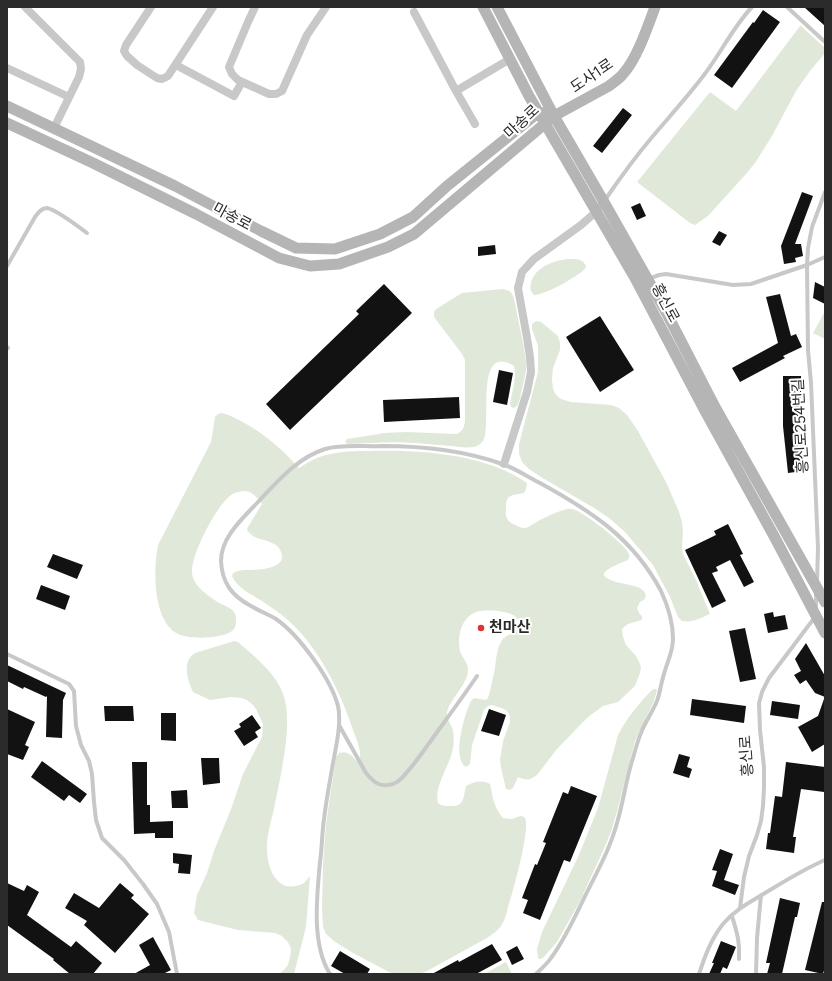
<!DOCTYPE html>
<html>
<head>
<meta charset="utf-8">
<style>
	body { margin:0 }
	#map { position:relative; width:832px; height:981px; overflow:hidden; background:#fff; font-family:Figtree,sans-serif }
	canvas { display:block }
	.frame { position:absolute; inset:0; border:8px solid #2b2b2b; pointer-events:none }
</style>
</head>
<body>
<div id="map">
<canvas width="832" height="981"></canvas>
<div class="frame"></div>
</div>
<script>
const c = document.querySelector('canvas').getContext('2d');
c.lineJoin = 'round';
function fillPath(path, color) { c.fillStyle = color; c.fill(path, 'evenodd'); }
function trace(path, color, width, dash) { c.strokeStyle = color; c.lineWidth = width; c.lineCap = dash ? 'butt' : 'round'; c.setLineDash(dash || []); c.stroke(path); }
function label(font, color, halo, rows, align = 'center') {
  c.font = font + ' Figtree,"Noto Sans KR",sans-serif'; c.lineWidth = 4; c.setLineDash([]); c.textBaseline = 'middle'; c.strokeStyle = halo; c.fillStyle = color; for (const [text, x, y, turn = 0] of rows) {
    c.save(); c.translate(x, y); c.rotate((+turn || 0) * Math.PI / 180); c.textAlign = isNaN(turn) ? turn : align; if (halo) c.strokeText(text, 0, 0); c.fillText(text, 0, 0); c.restore();
  }
}
fillPath(new Path2D(`
	M800,26H801L825,48V53L810,71L796,91L772,136L755,163L746,174L708,216L695,225L690,223L637,182L710,92L736,111Z
	M567,259C574,259 583,258 586,266L585,269C577,277 545,295 534,295C530,291 530,288 531,283C535,267 553,261 567,259Z
	M502,289C510,290 512,292 514,299L524,348L526,361V371L520,399L517,406L514,408L511,407L510,404C512,392 517,377 514,366C473,341 493,427 483,441C481,444 476,447 473,447C466,448 458,447 451,446C439,445 427,444 415,443C393,441 370,443 348,444L345,442L347,439L385,433L406,432L457,434C463,431 464,427 465,421V360L462,354L434,317V313L435,310L441,306L462,293Z
	M824,313L825,314V339L813,333Z
	M536,321L541,322L558,336L560,343V350L553,368L552,379L553,389L556,395L561,399L571,402L611,405L619,408L627,415L638,431L667,484L679,512L682,522L683,532L682,548L683,554L696,580L710,614C701,618 693,623 682,621L678,617L670,597L653,565L625,532L609,518L594,508L541,477L529,469L522,462L519,454V444L538,372V346L532,329V324Z
	M221,413C228,414 235,418 241,421C264,433 282,449 299,468C307,463 316,457 326,455C341,451 356,451 371,451C420,450 486,454 527,483L526,489L524,493C519,494 513,494 509,497C506,500 506,504 506,508C505,518 507,521 515,525C518,526 521,528 524,528C529,528 534,523 538,521C544,518 566,507 572,509C583,511 625,544 629,554C630,557 629,557 628,560C620,563 610,567 604,573V576C613,584 627,583 637,587C646,590 650,598 640,602L637,608L639,613L642,616V620L628,624L624,627L622,630L623,637L626,645L636,656L639,662L641,667L640,673L635,686L618,702L603,706L588,717L557,749L537,775C529,781 526,780 518,777L513,788L510,790L506,789L501,768L500,760L503,741L510,722V716L508,712L504,709L492,705L488,706L484,710L472,745L470,764L466,767C451,758 465,713 471,701L474,698L486,700L488,698C491,688 493,678 495,668C496,659 497,649 501,642C505,633 523,633 518,620C514,610 485,609 476,612C470,614 466,619 463,624C459,632 458,642 460,651C463,660 471,664 467,676C464,687 448,703 447,713C447,720 451,724 453,730C454,736 454,743 453,748C450,766 434,785 438,803C441,806 446,806 450,806C465,807 463,797 466,786C473,782 482,779 490,784C493,797 493,806 503,818C506,818 509,819 512,819C516,818 520,814 524,817C533,823 511,899 507,911C504,925 499,930 487,938L429,970L420,974H397L389,972L353,953L334,941L326,934L323,927L322,908L323,864L326,824L336,757L339,753C349,750 352,757 358,762C364,754 355,736 352,727C340,691 319,649 291,623C282,614 272,608 262,601C251,594 237,588 232,576L233,573C237,571 241,570 245,570C255,570 291,570 280,550C279,548 277,545 274,544C264,538 255,541 247,530L248,527L262,504C258,499 253,492 246,491C241,491 235,492 231,495C217,505 191,554 192,572C192,586 210,597 221,604C226,606 231,608 234,612C236,615 236,618 236,621C236,625 235,629 232,631C222,639 186,640 176,633C153,619 153,569 158,545L211,442L215,417L218,414Z
	M234,641L238,642C256,658 279,675 285,700C292,731 280,778 274,809C271,822 266,837 267,851C268,864 272,881 286,886C292,887 299,886 304,883C306,881 308,878 310,876L306,927L294,974H279L284,970L288,965L290,957L291,949L288,942L282,936L275,933L238,930L198,920L194,913L197,895L207,873L214,851L231,809L243,774L262,737L263,724L256,709L252,704L247,700L241,698L231,697L210,700L193,692C188,680 181,662 195,653Z
	M654,689H656L657,690L654,701L635,741L618,808L611,832L603,851L579,903L557,942L543,958L540,959L538,958L537,949L542,932L578,857L598,808L618,735C627,718 638,704 652,690Z
	M506,962L512,974H484Z`), '#e0e9d9');
fillPath(new Path2D(`
	M804,7H825V26Z
	M763,10L780,22L732,88L714,75L753,22L754,23Z
	M623,108L632,115L602,153L593,146Z
	M802,192L813,196L795,244H801L803,256L795,258L796,262L784,264L781,246Z
	M640,203L646,216L637,220L631,207Z
	M719,231L727,235L720,246L712,242Z
	M495,245L496,254L478,256V247Z
	M815,282L825,287V304L813,298Z
	M384,284L412,313L290,430L266,404L359,314L356,311Z
	M780,294L791,336L796,334L802,347L783,356L785,358L740,382L732,368L778,343L766,297Z
	M600,316L634,370L600,392L566,337Z
	M499,370L513,373L507,405L493,402Z
	M783,376H801V430H799L803,471L788,473L783,426Z
	M459,397L460,418L384,422L383,400Z
	M728,524L743,554L740,555L754,582L744,587L730,560L716,567L718,571L712,573L726,601L712,608L685,550L716,535L714,531Z
	M53,554L83,565L77,579L47,567Z
	M41,585L70,596L65,610L36,599Z
	M773,612L774,617L785,615L788,629L768,633L764,614Z
	M745,628L756,679L740,682L729,631Z
	M806,643L825,676V697L815,693L806,680L800,684L794,675L801,671L795,659Z
	M7,665L66,693L63,700L62,738L46,737L47,696L46,697L24,687L23,689L7,681Z
	M692,699L746,706L744,723L690,715Z
	M824,699H825V744L812,752L798,727L818,716Z
	M772,701L800,705L798,719L770,715Z
	M104,706H133L134,721H105Z
	M7,709L35,722L25,745L29,747L23,760L7,754Z
	M489,709L506,715L499,736L481,731Z
	M161,713H176V741L161,740Z
	M252,715L261,728L255,732L258,737L244,746L234,731L241,727L239,724Z
	M679,754L690,757L687,767L692,769L689,778L673,773Z
	M201,758H219L220,783L203,785Z
	M42,761L87,794L80,803L69,795L64,801L31,777Z
	M132,762H147V805H150V822L173,821V838H155V833L134,834Z
	M786,762L825,767L824,792L801,789L793,837H796L794,853L766,849L768,833H770L775,796L782,797Z
	M571,786L597,796L570,862L564,860L540,920L523,913L528,900L522,898L535,864L537,865L546,843L543,842L563,792L568,794Z
	M187,790L188,808H172L171,791Z
	M720,849L733,854L724,880L739,885L735,895L712,886L717,871L712,870Z
	M173,853L192,855L190,874L178,873L179,864L173,863Z
	M7,883L24,891L27,885L39,892L27,915L71,947L76,941L102,963L93,974H70L53,960L54,959L7,925Z
	M120,883L134,895L131,898L149,914L115,953L84,925L87,921L65,908L74,893L99,908Z
	M780,898L800,903L797,917H795L782,974H767L770,963H766Z
	M822,902H825V967L823,974L805,970Z
	M153,937L171,970L163,974H134L150,965L139,945Z
	M721,941L736,947L727,969L723,967L720,974H709L714,963H712Z
	M492,944L502,960L476,974H432L458,960L459,962Z
	M517,946L524,959L512,965L506,952Z
	M340,951L370,969L367,974H345L331,966Z`), '#121212');
trace(new Path2D(`
	M787,7L825,42
	M605,200C620,178 636,156 653,136C670,116 688,96 704,75C721,53 733,27 752,7
	M7,266L35,217C38,213 41,208 47,208C55,209 79,227 87,233
	M648,279L659,275L666,274L733,285L751,284L807,265L825,257
	M7,347L8,348
	M817,582L818,548L811,383L808,350L807,265L808,248L812,227L825,192
	M816,608V593
	M7,654L69,684L74,691L76,726L81,745L89,761L92,774L94,802L96,820L102,838L124,860L143,884L157,904L169,932L177,974
	M339,725L366,773C372,780 378,787 388,785C391,785 395,783 397,782C406,776 418,758 425,749C442,725 460,701 477,676
	M740,908L744,877L749,856L757,835L761,821L763,806L764,788V767L760,730L759,703L762,692L769,678L815,617
	M732,916C737,933 740,941 739,959
	M330,974C311,944 317,896 320,862C322,848 322,833 324,819C326,802 329,786 332,769C335,750 342,725 338,706C331,679 299,635 276,619C268,614 259,611 251,606C232,596 222,583 221,561C221,537 243,518 258,502C278,481 297,458 325,449C343,444 363,447 382,446C422,446 463,450 502,464C515,468 528,477 540,483C591,511 633,538 661,591C668,606 673,623 673,639C673,652 667,662 664,674C661,683 660,693 657,701C652,713 645,722 641,733C637,742 635,752 632,761C626,781 623,803 617,823C610,849 597,872 585,896C575,917 565,939 551,958C547,964 541,969 536,974
	M699,974C705,956 711,939 723,924C736,909 749,903 765,893C785,881 804,869 825,860
	M756,974L757,938L761,895`), '#c8c8c8', 4);
trace(new Path2D(`
	M25,7L80,62L81,69L79,77L54,128
	M151,7L126,45L124,51L127,56L137,65L157,78L162,79L168,76L213,7
	M255,7L248,22L229,67L232,74L238,80L269,94H276L282,91L307,35L326,7
	M414,12L456,91L475,124
	M176,65L234,96L242,82
	M7,68L69,97
	M456,91L510,59
	M504,464L527,392L531,372L530,357L527,338L518,288L522,272L534,259L581,225L597,211L604,202`), '#c8c8c8', 8);
trace(new Path2D(`
	M483,7L529,96L635,278L705,411L774,536L825,633
	M497,7L554,116L604,202L665,310L715,407L825,602
	M7,106L175,186L261,231L296,248L335,249L380,234L413,217L447,186L539,112L546,114
	M7,123L93,163L196,214L279,258L310,266L339,264L388,247L414,234L554,116L609,86C614,82 619,79 623,74C637,59 648,26 655,7`), '#b5b5b5', 11);
for (const [x, y, r, color] of [
	[481,628,4,"#df3531"]
]) { const dot = new Path2D(); dot.arc(x, y, r, 0, 2 * Math.PI); c.fillStyle = color; c.fill(dot); trace(dot, '#fff', 1.5); }
label('15px', '#2b2b2b', '#fff', [
	["도사1로",592,76,-34],
	["마송로",522,122,-43],
	["마송로",232,217,28],
	["흥신로",665,303,62],
	["흥신로254번길",801,426,-93],
	["흥신로",747,756,-94]
]);
label('bold 15px', '#2b2b2b', '#fff', [
	["천마산",489,628]
], 'left');
</script>
</body>
</html>
